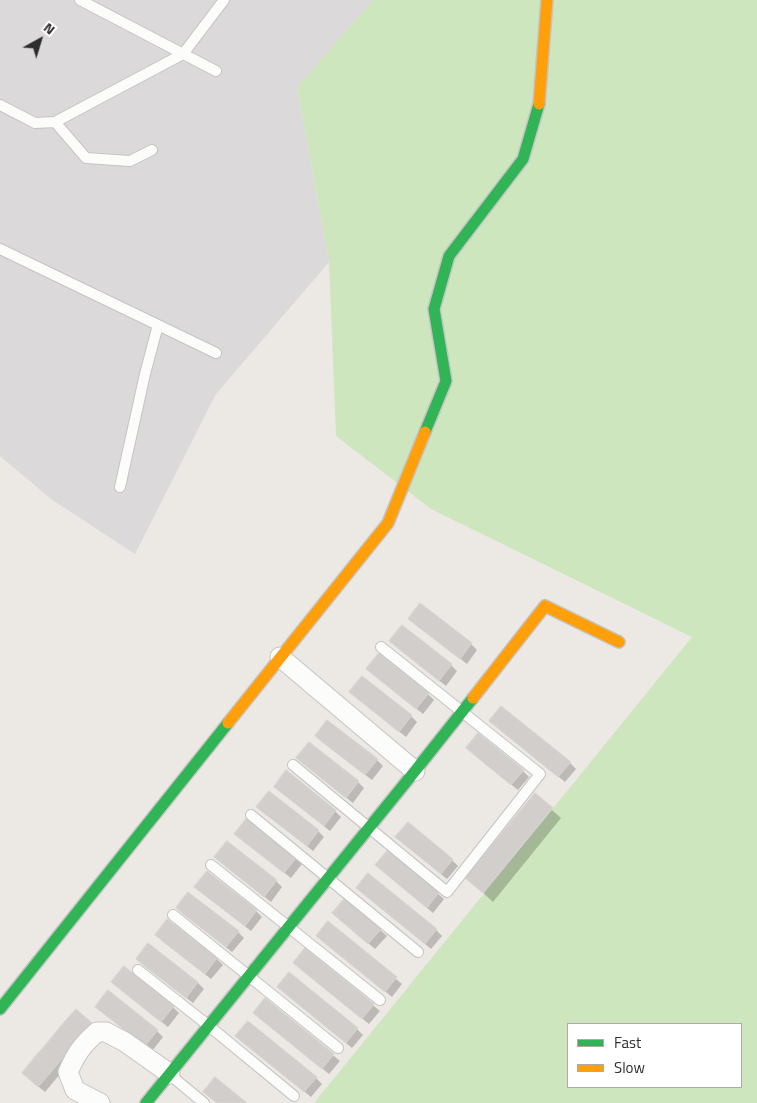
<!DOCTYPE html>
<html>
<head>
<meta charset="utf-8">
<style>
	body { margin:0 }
	#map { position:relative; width:757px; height:1103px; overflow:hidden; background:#ece8e4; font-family:"Titillium Web",sans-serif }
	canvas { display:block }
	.legend { position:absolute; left:567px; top:1023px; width:175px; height:65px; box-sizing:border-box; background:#fff; border:1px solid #ababab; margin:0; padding:6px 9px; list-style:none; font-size:15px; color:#2e2e2e }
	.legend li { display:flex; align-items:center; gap:10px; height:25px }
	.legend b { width:25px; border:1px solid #ababab }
	.north { position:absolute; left:15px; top:15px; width:50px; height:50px; -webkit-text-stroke:4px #fff; paint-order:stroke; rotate:39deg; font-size:14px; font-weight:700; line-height:20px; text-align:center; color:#2e2e2e }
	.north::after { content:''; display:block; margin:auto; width:18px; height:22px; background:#2e2e2e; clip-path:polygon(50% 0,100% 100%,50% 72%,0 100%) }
</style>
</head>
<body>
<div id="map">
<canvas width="757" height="1103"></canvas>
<ul class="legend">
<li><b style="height:6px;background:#30b455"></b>Fast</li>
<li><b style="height:6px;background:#ff9f0a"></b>Slow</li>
</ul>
<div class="north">N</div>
</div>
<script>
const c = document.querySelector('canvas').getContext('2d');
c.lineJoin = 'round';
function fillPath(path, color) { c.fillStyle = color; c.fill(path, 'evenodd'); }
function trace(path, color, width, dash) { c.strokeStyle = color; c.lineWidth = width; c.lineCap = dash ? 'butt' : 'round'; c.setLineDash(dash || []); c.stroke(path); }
fillPath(new Path2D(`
	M0,0H373L297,87L329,262L216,394L135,554L51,499L0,456Z`), '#dcd9db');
fillPath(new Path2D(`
	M373,0H757V1103H314L692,637L431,509L336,436L329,262L297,87ZM568,1024H741V1087H568Z`), '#cee6be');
fillPath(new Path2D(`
	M420,605L471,644L477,650L467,664L415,624Z
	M397,647L451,665L457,671L446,686Z
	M374,675L428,694L434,700L423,714Z
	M357,698L411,716L417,722L406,737Z
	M328,722L377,760L383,766L372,780L322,742L316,736Z
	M497,727L570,763L576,769L565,782Z
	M309,744L358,782L364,788L353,803L304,764Z
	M473,754L523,771L529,777L518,790Z
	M281,792L335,811L341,817L330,831Z
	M535,795L561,818L493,902L467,878Z
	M264,813L318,831L324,837L313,851Z
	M242,840L296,858L302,864L291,878Z
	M227,843L276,881L282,887L271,902L222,863Z
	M403,843L452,860L458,866L447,879Z
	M388,851L444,899L433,913L383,871Z
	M357,888L436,930L442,936L431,949Z
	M202,893L256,911L262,917L251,931Z
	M345,899L387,936L375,949L340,919Z
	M177,908L238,932L244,938L232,952L183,914Z
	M168,920L217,959L223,965L211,979L162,941Z
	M328,923L402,984L392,997L318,936Z
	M149,944L198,983L204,989L193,1003L143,965Z
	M305,950L380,1011L369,1024L301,969Z
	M113,982L173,1007L179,1013L168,1027L119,988Z
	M278,987L357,1029L363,1035L352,1048Z
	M265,1000L340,1061L329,1074L261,1019Z
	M97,1006L157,1031L163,1037L152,1051Z
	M91,1024L97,1030L45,1092L29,1079Z
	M243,1042L316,1078L322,1084L311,1097Z`), '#0003');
const building = new Path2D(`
	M420,603L472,643L460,659L408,619Z
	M402,625L452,664L439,681L389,641Z
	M379,653L429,693L416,709L366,669Z
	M362,676L412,715L399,732L349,692Z
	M501,706L571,762L558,777L489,721Z
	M327,720L378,759L365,775L315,736Z
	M478,733L524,770L511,785L466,748Z
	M309,742L359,781L346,798L296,758Z
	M286,770L336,810L324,826L274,787Z
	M269,791L319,830L307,846L256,807Z
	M535,793L553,808L483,893L465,878Z
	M247,818L297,857L284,873L234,834Z
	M408,822L453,859L441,874L395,837Z
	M227,841L277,880L264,897L214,857Z
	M388,850L439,892L427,908L375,865Z
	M207,871L257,910L245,926L194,887Z
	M368,873L437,929L425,944L356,888Z
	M188,892L239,931L226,947L176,908Z
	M345,898L381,929L368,944L332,913Z
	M167,919L217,958L205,974L155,935Z
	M328,921L397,977L385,992L316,936Z
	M148,943L198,982L186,998L136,959Z
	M305,948L374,1004L362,1019L293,963Z
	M124,966L174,1006L161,1022L111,982Z
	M289,972L358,1028L346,1043L277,987Z
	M108,990L158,1030L145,1046L95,1007Z
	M265,998L334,1054L322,1069L253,1013Z
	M76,1009L92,1023L79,1039L62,1025Z
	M248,1021L317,1077L304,1092L235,1036Z
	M62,1025L79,1039L65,1055L49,1041Z
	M49,1041L65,1055L52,1071L35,1057Z
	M35,1057L52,1071L38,1087L22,1073Z
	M215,1077L247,1103H217L203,1092Z`);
fillPath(building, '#d1cecb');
trace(building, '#d7d4d0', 1);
const lane = new Path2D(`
	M80,0L216,71
	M0,105L35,123L55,122L183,54L224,0
	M55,122L86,158L130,161L152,150
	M0,249L158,325L145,374L120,487
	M158,325L216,353
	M293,765L447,892L540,774L381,647
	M251,815L418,952
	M211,865L380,1000
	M173,915L338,1048
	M138,970L209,1026L294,1096
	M170,1075L204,1103`);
const street = new Path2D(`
	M280,657L415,771
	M100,1103L75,1090L68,1072C76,1054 82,1045 97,1032H106L125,1042L170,1074`);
const fast = new Path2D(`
	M425,432L446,381L434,309L449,256L523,159L539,104
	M0,1009L228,723
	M146,1103L415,771L473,698`);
const slow = new Path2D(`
	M539,104L547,0
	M473,698L545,606L619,642
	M228,723L388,523L425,432`);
trace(lane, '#c5c4c5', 12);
trace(street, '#c5c4c5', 21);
trace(fast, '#c5c4c5', 14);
trace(slow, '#c5c4c5', 14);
trace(lane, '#fcfcfb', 10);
trace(street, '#fcfcfb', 19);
trace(fast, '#30b455', 11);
trace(slow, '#ff9f0a', 11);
</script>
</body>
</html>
